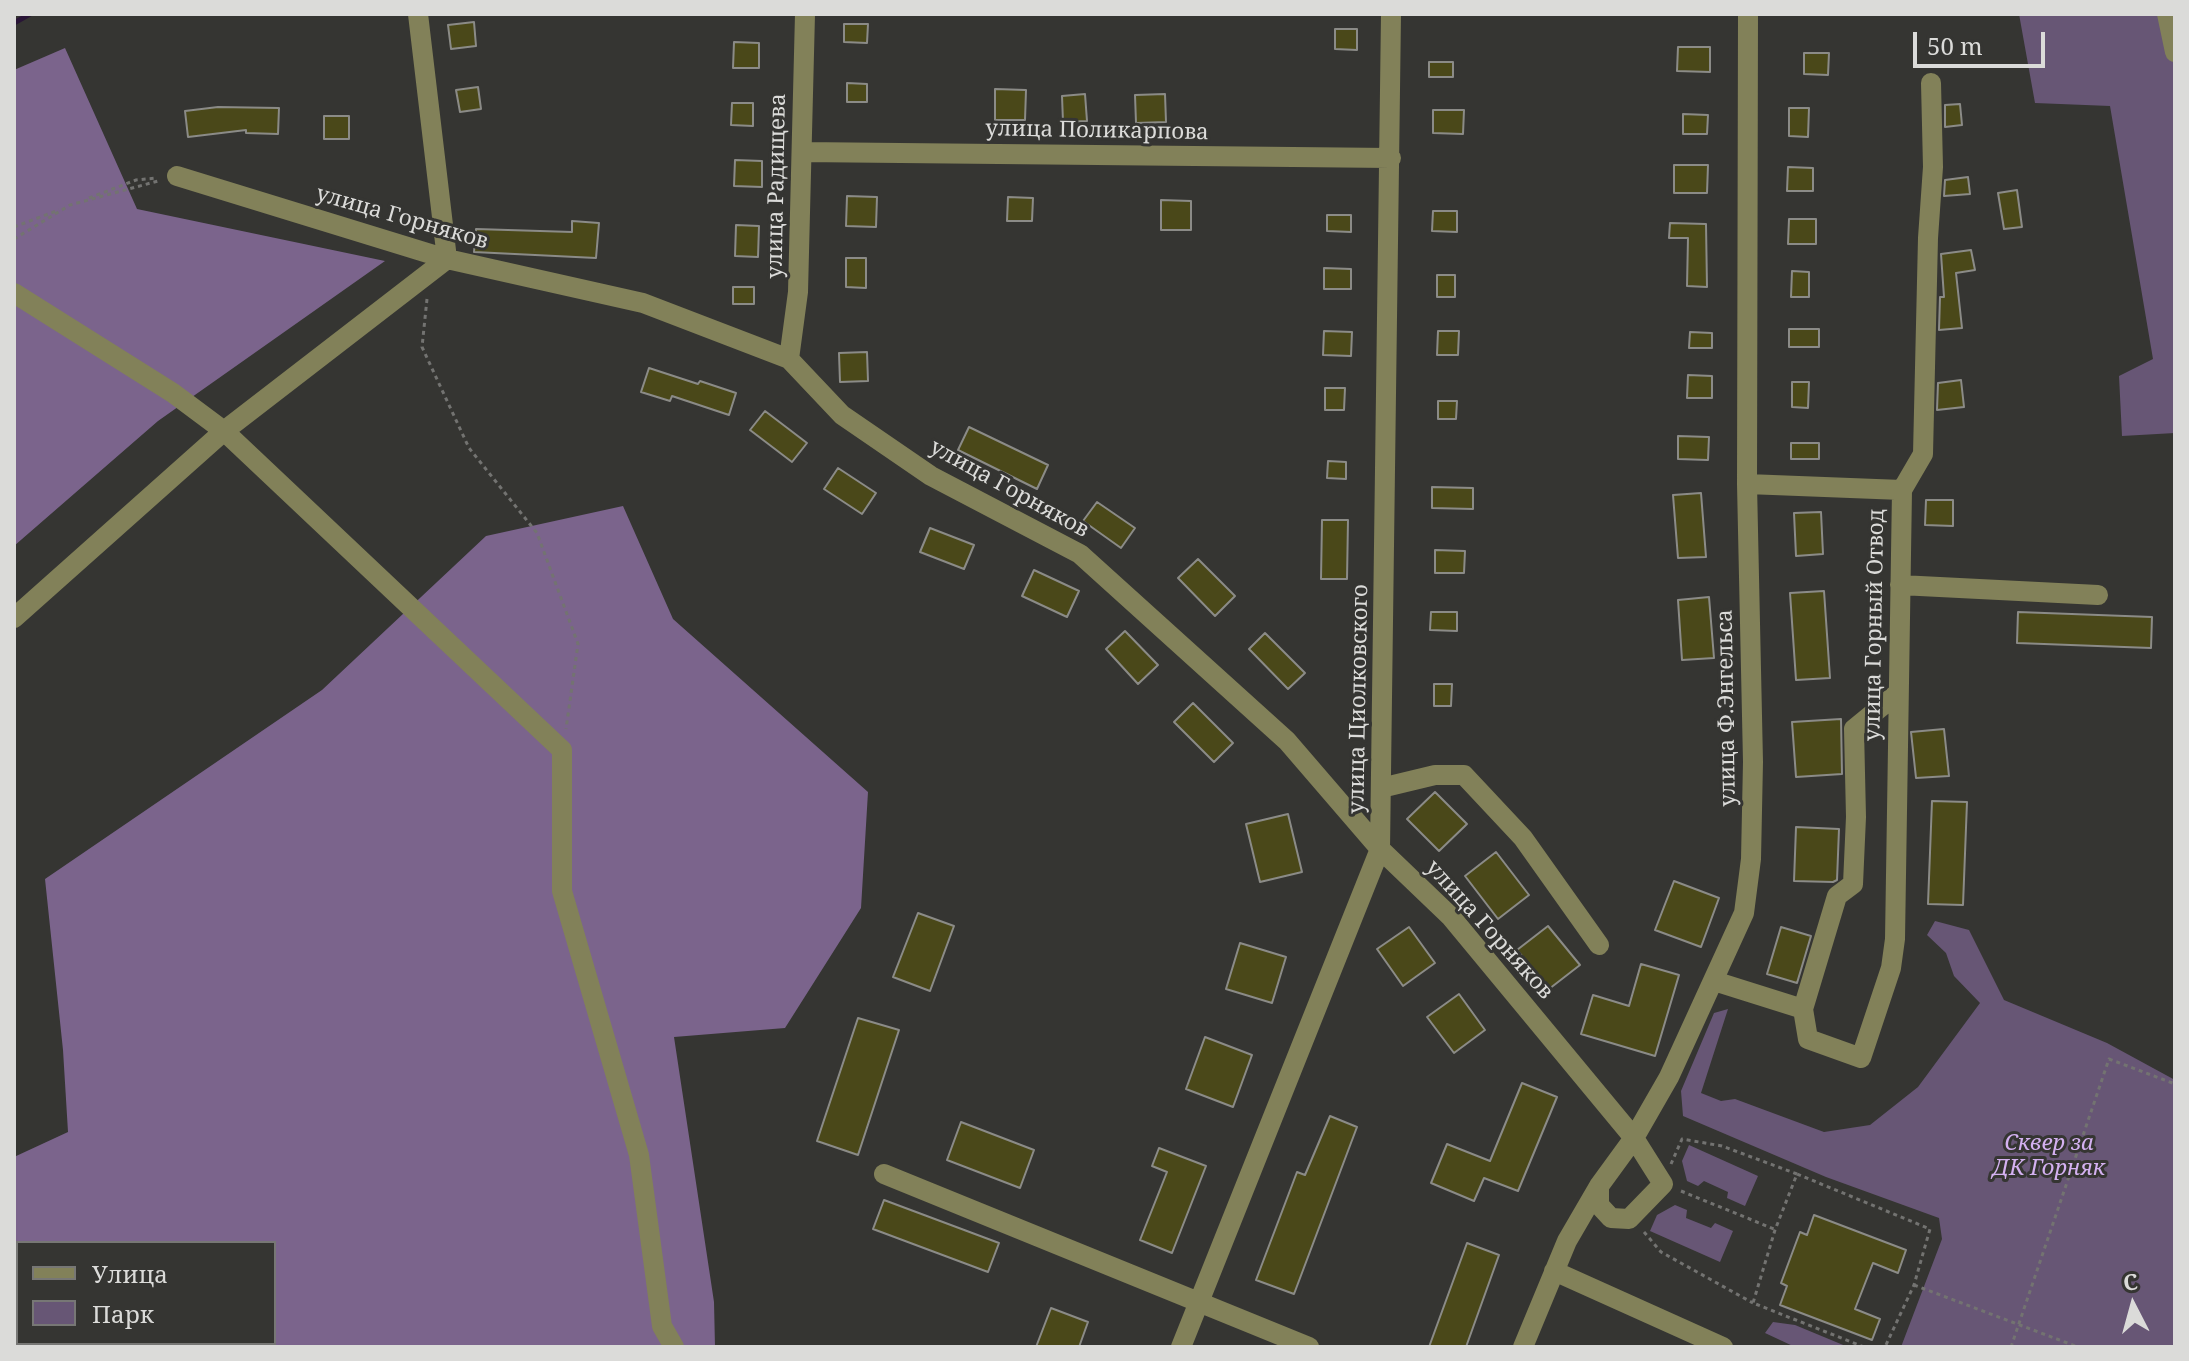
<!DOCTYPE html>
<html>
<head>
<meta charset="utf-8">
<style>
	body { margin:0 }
	#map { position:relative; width:2189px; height:1361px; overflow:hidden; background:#353532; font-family:"Noto Serif",serif }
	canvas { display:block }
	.frame { position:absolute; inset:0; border:16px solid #dbdbd9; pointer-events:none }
	.legend { position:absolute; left:16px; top:1241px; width:260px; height:104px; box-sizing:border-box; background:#353532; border:2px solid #777775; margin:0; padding:10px 14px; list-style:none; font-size:24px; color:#dbdbd9 }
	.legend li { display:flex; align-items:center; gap:16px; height:40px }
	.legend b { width:40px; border:2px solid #777775 }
	.north { position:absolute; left:2093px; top:1265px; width:80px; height:80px; -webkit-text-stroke:6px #353532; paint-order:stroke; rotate:354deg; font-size:22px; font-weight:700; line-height:32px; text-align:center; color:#dbdbd9 }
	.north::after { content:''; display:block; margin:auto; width:28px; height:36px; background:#dbdbd9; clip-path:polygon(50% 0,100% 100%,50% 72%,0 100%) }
	.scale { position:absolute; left:1913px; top:32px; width:132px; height:36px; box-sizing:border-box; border:4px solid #dbdbd9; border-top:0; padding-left:10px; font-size:24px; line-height:28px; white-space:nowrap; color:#dbdbd9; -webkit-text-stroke:6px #353532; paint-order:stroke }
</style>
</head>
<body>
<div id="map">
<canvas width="2189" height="1361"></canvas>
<div class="frame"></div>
<ul class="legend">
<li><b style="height:10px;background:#828159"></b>Улица</li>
<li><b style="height:22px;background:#675675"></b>Парк</li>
</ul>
<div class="north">С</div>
<div class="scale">50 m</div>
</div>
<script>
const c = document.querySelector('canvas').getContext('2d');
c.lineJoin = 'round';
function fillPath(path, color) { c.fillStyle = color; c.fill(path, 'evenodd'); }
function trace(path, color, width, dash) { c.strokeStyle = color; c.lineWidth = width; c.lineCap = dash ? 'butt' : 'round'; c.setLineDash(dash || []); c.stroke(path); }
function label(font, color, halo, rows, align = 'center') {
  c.font = font + ' "Noto Serif",serif'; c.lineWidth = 6; c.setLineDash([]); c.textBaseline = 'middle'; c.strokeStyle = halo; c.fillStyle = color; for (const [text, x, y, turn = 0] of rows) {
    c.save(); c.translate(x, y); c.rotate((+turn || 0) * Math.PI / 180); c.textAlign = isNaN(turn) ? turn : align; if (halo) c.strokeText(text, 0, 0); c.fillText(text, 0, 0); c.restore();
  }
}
fillPath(new Path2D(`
	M2019,14H2175V433L2122,436L2119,376L2153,359L2110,106L2035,103Z
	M1935,921L1969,930L2004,1000L2107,1043L2175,1080V1347H1901L1942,1239L1939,1218L1826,1177L1683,1116L1681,1091L1714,1013L1728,1009L1701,1093L1721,1101L1735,1099L1824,1132L1870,1125L1918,1087L1980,1003L1954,976L1946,953L1927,935Z
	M1689,1145L1758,1176L1745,1206L1727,1198L1728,1192L1704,1181L1698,1186L1687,1181L1682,1161Z
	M1675,1205L1687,1210L1686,1218L1711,1228L1715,1223L1733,1231L1720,1262L1650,1231L1657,1215Z
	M1773,1322L1795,1325L1848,1347H1795L1765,1333Z`), '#675675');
fillPath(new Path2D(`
	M65,48L137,209L385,261L158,421L14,546V70Z
	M623,506L673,619L868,792L861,908L785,1028L674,1037L714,1302L715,1347H14V1157L68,1132L63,1050L45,879L322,690L486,536ZM18,1243H274V1343H18Z`), '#7b648c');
trace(new Path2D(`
	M14,23L30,14`), '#291537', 5);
const building = new Path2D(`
	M474,22L476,46L451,49L448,25Z
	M844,24H868L867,43L844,42Z
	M1335,29H1357V50L1335,49Z
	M734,42L759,43V68H733Z
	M1678,47H1710V72L1677,71Z
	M1804,53H1829L1828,75L1804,74Z
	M1429,62H1453V77H1429Z
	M847,83L867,84V102H847Z
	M478,87L481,109L460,112L456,90Z
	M995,89L1026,90L1025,120H995Z
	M1085,94L1087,121L1063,122L1062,96Z
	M1165,94L1166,122L1136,123L1135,95Z
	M732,103H753V126L731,125Z
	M1960,104L1962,125L1945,127V105Z
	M218,107L279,108L278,134L246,133V130L188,137L185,111Z
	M1789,108H1809L1808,137L1789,136Z
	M1433,110H1464L1463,134L1433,133Z
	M1683,114L1708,115L1707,134H1683Z
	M324,116H349V139H324Z
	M735,160L762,161V187L734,186Z
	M1674,165H1708L1707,193H1674Z
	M1788,167L1813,168V191H1787Z
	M1968,177L1970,194L1944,196L1945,180Z
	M2017,190L2022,227L2004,229L1998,193Z
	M847,196L877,197L876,227L846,226Z
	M1008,197L1033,198L1032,221H1007Z
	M1161,200L1191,201V230H1161Z
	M1433,211H1457V232L1432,231Z
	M1327,215H1351V232L1327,231Z
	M1789,219H1816V244H1788Z
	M572,221L599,223L596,258L474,252L476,229L572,232Z
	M1670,223L1706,224L1707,287L1687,286L1688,238H1669Z
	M736,225L759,226L758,257L735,256Z
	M1971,250L1975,270L1956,273L1962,328L1939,330L1940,297H1944L1941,254Z
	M846,258H866V288L846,287Z
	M1324,268L1351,269V289H1324Z
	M1792,271L1809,272V297H1791Z
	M1437,275H1455V297H1437Z
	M733,287H754V304H733Z
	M1789,329H1819V347H1789Z
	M1324,331L1352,332L1351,356L1323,355Z
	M1438,331H1459L1458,355H1437Z
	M1690,332L1712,333V348H1689Z
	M867,352L868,381L840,382L839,353Z
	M649,368L698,384L700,381L736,393L729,415L672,396L670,401L641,392Z
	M1688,375L1712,376V398H1687Z
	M1961,380L1964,407L1937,410L1938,383Z
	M1792,382H1809L1808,408L1792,407Z
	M1325,388H1345L1344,410H1325Z
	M1438,401H1457L1456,419H1438Z
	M765,411L807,443L792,462L750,430Z
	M969,427L1048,465L1037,489L958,450Z
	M1678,436L1709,437L1708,460L1678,459Z
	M1791,443H1819V459H1791Z
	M1328,461L1346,462V479L1327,478Z
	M838,468L876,493L862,514L824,489Z
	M1432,487L1473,488V509L1432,508Z
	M1701,493L1706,557L1678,558L1673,495Z
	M1926,500H1953V526L1925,525Z
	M1097,502L1135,528L1121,548L1083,521Z
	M1821,512L1823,554L1796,556L1794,513Z
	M1322,520H1348L1347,579H1321Z
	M930,528L974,545L964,569L920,552Z
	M1435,550L1465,551L1464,573H1435Z
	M1198,559L1235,596L1215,616L1178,578Z
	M1034,570L1079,591L1067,617L1022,596Z
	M1824,591L1830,678L1796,680L1790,593Z
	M1709,597L1714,658L1682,660L1678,600Z
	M1431,612H1457V631L1430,630Z
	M2018,612L2152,617L2151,648L2017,643Z
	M1125,631L1158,665L1138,684L1106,649Z
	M1265,633L1305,673L1288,689L1249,649Z
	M1434,684H1452L1451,706H1434Z
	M1193,703L1233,743L1214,762L1174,722Z
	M1841,719L1842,774L1796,777L1792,722Z
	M1944,729L1949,776L1916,778L1911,732Z
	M1435,792L1467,824L1439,851L1407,819Z
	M1932,801L1967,802L1963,905L1928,904Z
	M1288,814L1302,872L1260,882L1246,824Z
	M1796,827L1839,829L1837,880L1833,882L1794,881Z
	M1496,852L1529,895L1498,919L1465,876Z
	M1674,881L1719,898L1701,947L1655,930Z
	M918,913L954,926L930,991L893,977Z
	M1548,926L1580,965L1549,989L1517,950Z
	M1409,927L1435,963L1403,986L1377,949Z
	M1781,927L1811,936L1797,983L1767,974Z
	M1240,943L1286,957L1272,1003L1226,989Z
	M1641,964L1679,975L1655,1056L1581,1034L1593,995L1629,1006Z
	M1459,994L1485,1030L1454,1053L1427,1017Z
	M858,1018L899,1030L858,1155L817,1141Z
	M1205,1037L1252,1055L1233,1107L1186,1089Z
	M1522,1083L1557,1097L1518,1191L1484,1178L1474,1201L1431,1183L1447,1144L1490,1161Z
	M1330,1116L1357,1127L1294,1294L1256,1280L1297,1172L1305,1175Z
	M961,1122L1034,1150L1020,1188L947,1160Z
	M1159,1148L1206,1166L1172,1253L1140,1240L1167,1172L1152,1166Z
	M884,1200L999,1243L988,1272L873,1229Z
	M1814,1215L1906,1250L1898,1273L1873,1263L1855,1309L1880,1319L1872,1340L1780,1305L1787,1286L1781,1283L1800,1232L1807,1235Z
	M1467,1243L1499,1255L1466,1347H1429Z
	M1051,1308L1088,1322L1079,1347H1036Z`);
fillPath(building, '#4a4819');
trace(building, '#8b8b87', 2);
trace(new Path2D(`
	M89,198L136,180L157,178
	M14,227L59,210
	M14,239L70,205L158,181
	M427,299L422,347L469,448L537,533L578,644L566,729
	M1671,1164L1682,1139L1722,1146L1797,1174
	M1681,1191L1774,1229
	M1644,1232L1661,1252L1753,1303
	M1914,1285L2078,1347
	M1864,1347L1753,1303L1775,1230L1797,1174L1930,1229L1914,1285L1885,1347
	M2011,1347L2109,1059L2175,1084`), '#737371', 3, [4, 4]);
trace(new Path2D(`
	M2167,14L2175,52
	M802,152L1391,158
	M177,176L447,259L643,303L789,359L842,415L931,476L1080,554L1287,741L1380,849L1451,917L1634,1138L1663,1184L1629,1219L1611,1218L1599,1205V1186
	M14,293L173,393L224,431L562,750V891L639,1155L662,1326L674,1347
	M789,359L798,292L805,14
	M1747,484L1902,490
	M1900,585L2098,595
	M14,618L224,431L447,259L418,14
	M1381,788L1435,775H1464L1523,838L1599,945
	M1714,981L1803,1009L1808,1039L1861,1058L1891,968L1895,939L1902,490L1923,454L1928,238L1933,167L1931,83
	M1803,1009L1837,896L1853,884L1856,817L1854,729L1898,693
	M884,1174L1309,1347
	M1554,1271L1723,1347
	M1181,1347L1380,849L1391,14
	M1523,1347L1567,1241L1599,1186L1634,1138L1669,1077L1744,913L1751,859L1753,762L1747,484L1748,14`), '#828159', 20);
label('22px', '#dbdbd9', '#353532', [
	["улица Поликарпова",1097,131,1],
	["улица Радищева",777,186,-89],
	["улица Горняков",402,218,16],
	["улица Горняков",1009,489,29],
	["улица Горный Отвод",1875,625,-89],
	["улица Циолковского",1359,699,-89],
	["улица Ф.Энгельса",1727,708,-91],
	["улица Горняков",1489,930,48]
]);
label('italic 22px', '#d4b1f1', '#353532', [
	["Сквер за",2049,1144],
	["ДК Горняк",2049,1169]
]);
</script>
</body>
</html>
